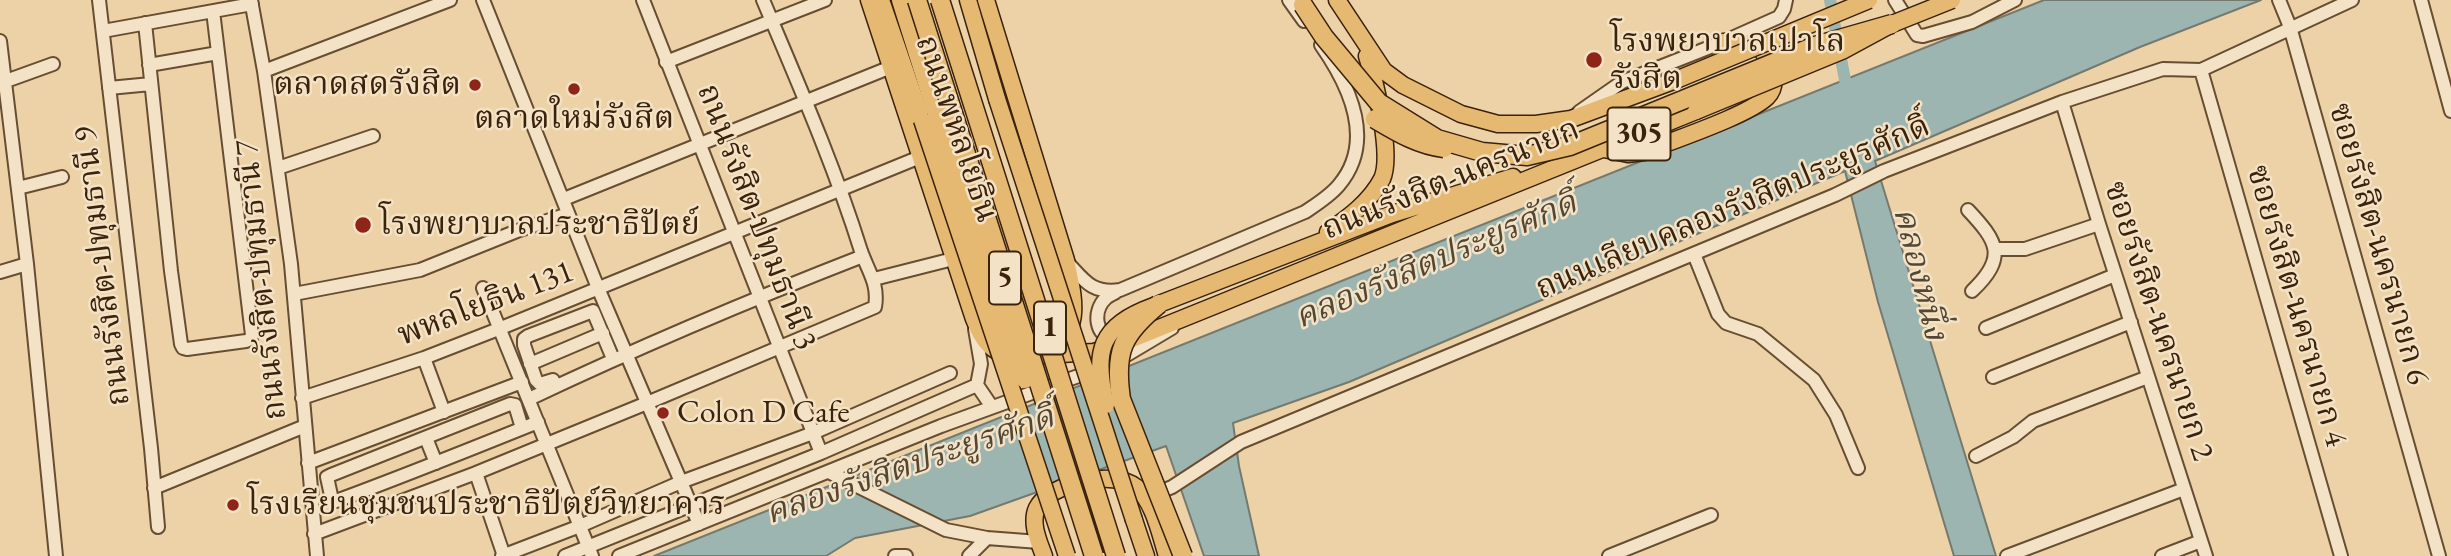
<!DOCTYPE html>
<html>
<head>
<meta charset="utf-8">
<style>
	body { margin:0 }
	canvas { display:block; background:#ecd2a6 }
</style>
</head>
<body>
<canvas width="2451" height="556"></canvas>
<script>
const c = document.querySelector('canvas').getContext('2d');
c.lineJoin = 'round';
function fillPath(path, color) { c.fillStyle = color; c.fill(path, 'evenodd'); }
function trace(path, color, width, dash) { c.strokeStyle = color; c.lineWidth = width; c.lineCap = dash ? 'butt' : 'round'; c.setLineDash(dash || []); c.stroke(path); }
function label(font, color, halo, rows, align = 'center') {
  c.font = font + ' "EB Garamond","Noto Serif Thai",serif'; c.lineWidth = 5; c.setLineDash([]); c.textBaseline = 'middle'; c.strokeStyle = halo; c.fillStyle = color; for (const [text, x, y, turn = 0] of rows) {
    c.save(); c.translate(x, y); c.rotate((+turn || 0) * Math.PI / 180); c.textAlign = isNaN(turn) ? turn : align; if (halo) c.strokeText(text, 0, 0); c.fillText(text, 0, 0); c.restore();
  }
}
const water = new Path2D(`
	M2044,0H2261L2140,47L1875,161L1996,556H1954L1878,302L1845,171L1349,382L1233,423L1239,466L1259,556H1204L1166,446L970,516L855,538L826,556H654Z`);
fillPath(water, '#9cb5b1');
trace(water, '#757a6f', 2);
trace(new Path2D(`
	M1830,0L1848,96`), '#9cb5b1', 12);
const minor = new Path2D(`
	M99,0L151,448L158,527
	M251,0L264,71L291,264L317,556
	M483,0L598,288L699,524
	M643,0L821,453
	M1289,0L1304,21
	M1895,0L1917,35L1923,36L1972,22L2015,0
	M2279,0L2290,27L2439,556
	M2421,0L2451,111
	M145,23L171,271L181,344L183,348L187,349L246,341L251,339L252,335L213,11
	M103,31L252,4
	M0,41L27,264L56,556
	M666,62L825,0
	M149,65L218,53
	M2201,70L2341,556
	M264,71L450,0
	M6,81L53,64
	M109,88L151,84
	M2062,102L2099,224L2206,556
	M1579,112L1622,82L1723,42L1779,17L1784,9L1786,0
	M278,168L373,136
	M18,188L62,177
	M564,199L891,67
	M1968,210C1997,241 2008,257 1972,291
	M1996,249H2025L2099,224
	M1694,254L1718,314L1726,323L1758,334L1814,380L1836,415L1858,468
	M1066,261C1084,280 1091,294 1120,290L1305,212C1317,204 1330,196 1339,185C1376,141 1349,85 1321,45
	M0,272L27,264
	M874,279L953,259
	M483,288L592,556
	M294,294L420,270L517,231L568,214
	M1986,328L2115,275
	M1115,340C1095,337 1092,311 1106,298C1109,295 1113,294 1116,292
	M424,358L444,412
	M1115,362L1172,328
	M530,364L603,333
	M1993,377L2131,322
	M553,380L540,384L536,380L524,345V339L528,336L593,311L611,354
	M977,385L992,407
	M302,398L424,358L501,328L920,157
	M529,399C639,347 750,300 863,256
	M522,428L515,405L510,404L331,475L327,477L332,500L336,501C404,476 471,449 538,422
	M426,438L436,463
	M1976,456L2013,437L2033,421L2148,377
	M308,463L522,382
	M829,472L946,530L987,538L1039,542
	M476,473L504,556
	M154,488L305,426
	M1150,496L1172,487L1241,442L1835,195L1884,171L2062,102L2163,69L2201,70L2352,0
	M314,534L476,473L647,403L875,307C879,284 868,271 861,251C834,165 798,83 763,0
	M502,556L580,526L681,482L813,433L950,373
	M565,556L821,453L977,385L981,364L975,329
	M619,556L941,426L1092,371
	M895,556H906
	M969,556L987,538
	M1609,556L1711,515
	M2007,556L2184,489
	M2162,556L2201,541`);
const major = new Path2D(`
	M869,0L974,319C982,339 990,352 1012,357L1094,352L1132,339L1696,111
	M881,0L922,120
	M968,0L997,99
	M986,0L1066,260C1073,296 1085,333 1045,353
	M1337,0L1384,71L1403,85L1461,114L1498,124H1536L1571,119L1676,80
	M1604,149L1628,154L1644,152C1673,140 1747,116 1767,97C1777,87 1774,73 1769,61C1761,42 1742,41 1723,42
	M1328,232C1349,217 1370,202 1382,179C1393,155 1375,81 1367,56
	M1159,304L1392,214L1513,177
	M1134,520L1146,556
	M1044,556C1039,542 1030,523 1037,508C1049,483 1114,469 1136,487C1154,502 1160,534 1167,556`);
const highway = new Path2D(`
	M901,0L936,111`);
trace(minor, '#674e32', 16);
trace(major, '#3b220b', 19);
trace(highway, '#3b220b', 21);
trace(minor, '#f3e2c5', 12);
trace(major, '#e6b973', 16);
trace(highway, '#e6b973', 18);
const majorBridge = new Path2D(`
	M1676,80L1869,0
	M997,99L1134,520
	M1696,111L1844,50L1892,24L1952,0
	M922,120L1067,556
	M1106,405C1093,351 1099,326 1154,306`);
const highwayBridge = new Path2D(`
	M917,0L1094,556
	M940,0L1116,556
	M1303,5L1324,37L1379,103L1437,139L1482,152L1527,156L1570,146L1815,46L1892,24
	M936,111L1025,379
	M1375,119C1397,132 1418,145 1444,148
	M1159,304C1122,334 1114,352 1121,399L1183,556`);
trace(majorBridge, '#3b220b', 19, []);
trace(highwayBridge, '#3b220b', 21, []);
trace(majorBridge, '#e6b973', 16);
trace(highwayBridge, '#e6b973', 18);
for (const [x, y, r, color] of [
	[1594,60,9,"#8f2418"],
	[475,85,7,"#8f2418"],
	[574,89,7,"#8f2418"],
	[363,225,9,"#8f2418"],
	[663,413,7,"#8f2418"],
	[233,505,7,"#8f2418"]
]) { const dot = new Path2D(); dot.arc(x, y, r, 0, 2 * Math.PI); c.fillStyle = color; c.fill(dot); trace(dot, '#f3e2c5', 2.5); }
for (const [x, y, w] of [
	[1639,134,63],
	[1005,278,32],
	[1050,328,32]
]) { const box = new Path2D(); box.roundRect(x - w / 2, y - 26.5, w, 53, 5); c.fillStyle = '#f3e2c5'; c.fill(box); trace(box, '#3b220b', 2); }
label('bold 30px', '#3b220b', null, [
	["305",1639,134],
	["5",1005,278],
	["1",1050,328]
]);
label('32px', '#3b220b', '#f3e2c5', [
	["โรงพยาบาลเปาโล",1610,42],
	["รังสิต",1610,79],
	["ตลาดสดรังสิต",461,85,"right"],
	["ตลาดใหม่รังสิต",574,119,"center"],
	["โรงพยาบาลประชาธิปัตย์",379,225],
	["Colon D Cafe",677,413],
	["โรงเรียนชุมชนประชาธิปัตย์วิทยาคาร",247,505]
], 'left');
label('32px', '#3b220b', '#f3e2c5', [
	["ถนนพหลโยธิน",956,129,71],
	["ถนนรังสิต-นครนายก",1451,180,-22],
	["ถนนเลียบคลองรังสิตประยูรศักดิ์",1733,208,-23],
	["ถนนรังสิต-ปทุมธานี 3",756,217,69],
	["ซอยรังสิต-นครนายก 6",2378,244,74],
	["ถนนรังสิต-ปทุมธานี 9",103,266,-97],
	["ถนนรังสิต-ปทุมธานี 7",262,280,-96],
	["พหลโยธิน 131",486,304,-21],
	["ซอยรังสิต-นครนายก 4",2296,306,74],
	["ซอยรังสิต-นครนายก 2",2158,321,72]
]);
label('italic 33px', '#534734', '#f3e2c5', [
	["คลองรังสิตประยูรศักดิ์",1436,261,-23],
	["คลองหนึ่ง",1919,274,76],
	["คลองรังสิตประยูรศักดิ์",910,466,-19]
]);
</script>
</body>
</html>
